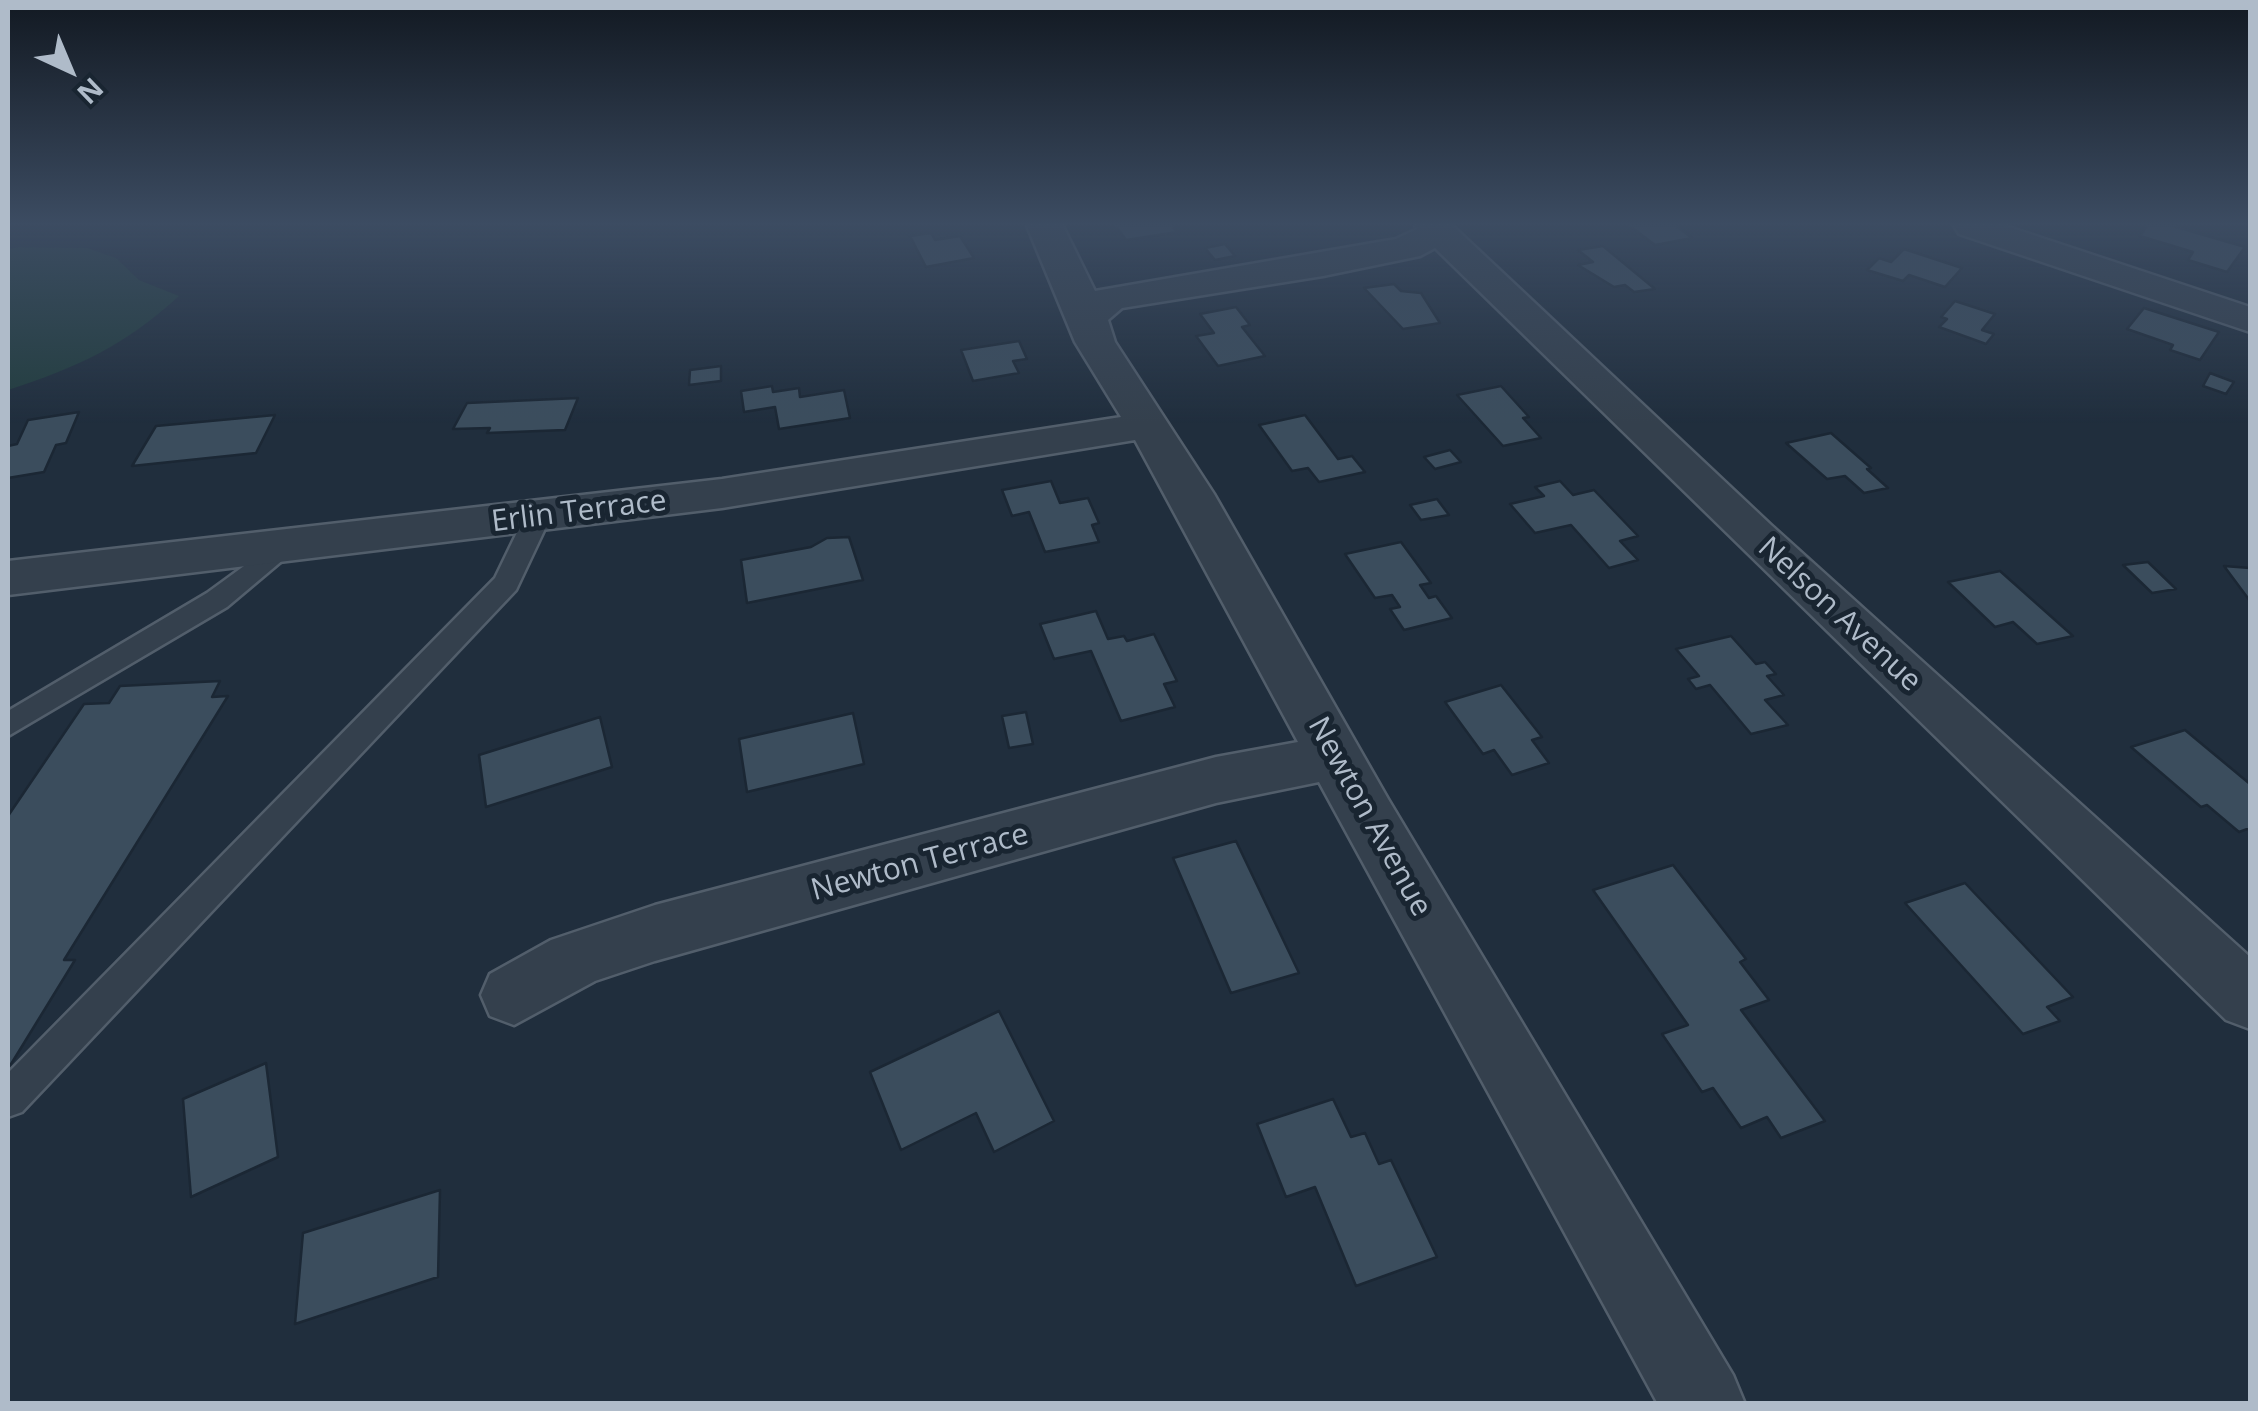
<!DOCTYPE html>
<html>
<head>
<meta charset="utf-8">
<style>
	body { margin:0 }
	#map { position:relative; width:2258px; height:1411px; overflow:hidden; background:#202e3d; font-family:"Open Sans",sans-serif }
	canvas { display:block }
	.frame { position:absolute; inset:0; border:10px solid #afbbc9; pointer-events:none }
	.north { position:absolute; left:20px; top:20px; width:100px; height:100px; -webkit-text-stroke:8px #192531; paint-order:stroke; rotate:136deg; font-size:28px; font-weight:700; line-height:40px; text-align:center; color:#afbbc9 }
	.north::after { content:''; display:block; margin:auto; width:35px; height:45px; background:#afbbc9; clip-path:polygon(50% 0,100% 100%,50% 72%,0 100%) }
</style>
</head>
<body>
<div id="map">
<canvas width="2258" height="1411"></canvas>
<div class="frame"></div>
<div class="north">N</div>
</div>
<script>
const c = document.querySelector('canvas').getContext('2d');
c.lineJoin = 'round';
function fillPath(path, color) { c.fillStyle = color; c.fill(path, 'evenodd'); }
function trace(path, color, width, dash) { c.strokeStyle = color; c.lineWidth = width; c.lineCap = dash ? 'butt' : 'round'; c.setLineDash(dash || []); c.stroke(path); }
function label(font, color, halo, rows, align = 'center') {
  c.font = font + ' "Open Sans",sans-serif'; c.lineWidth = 10; c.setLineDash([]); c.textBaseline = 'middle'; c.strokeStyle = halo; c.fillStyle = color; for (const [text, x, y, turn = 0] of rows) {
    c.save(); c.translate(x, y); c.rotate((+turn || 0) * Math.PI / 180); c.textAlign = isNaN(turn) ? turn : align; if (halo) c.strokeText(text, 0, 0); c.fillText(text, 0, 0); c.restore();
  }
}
fillPath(new Path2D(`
	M18,247L87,248L116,258L139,280L179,296C123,347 78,367 8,390V249Z`), '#223d3e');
const building = new Path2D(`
	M1116,226H1172L1177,232L1126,240Z
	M1630,226H1676L1692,238L1655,245Z
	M2147,226H2173L2245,247L2227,272L2188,260L2193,252L2140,236Z
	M931,233L935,240L960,236L974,258L926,267L910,236Z
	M1225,244L1235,256L1215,260L1205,248Z
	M1603,246L1655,289L1634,292L1625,285L1614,287L1578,265L1593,262L1578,250Z
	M1904,249L1962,268L1945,287L1909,275L1903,281L1867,270L1879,258L1891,262Z
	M1394,284L1401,291L1421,293L1440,323L1403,329L1364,288Z
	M1955,301L1995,314L1982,330L1994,334L1986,344L1939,327L1947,319L1941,317Z
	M1236,307L1250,325L1242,327L1265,356L1218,366L1196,336L1214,333L1200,314Z
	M2144,308L2219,332L2200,360L2170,350L2173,345L2127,329Z
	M1019,341L1027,359L1013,361L1019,373L973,381L961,350Z
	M721,366V381L689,385L690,370Z
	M2210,373L2234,382L2226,394L2203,386Z
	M772,386L773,392L799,388L800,397L844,390L850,418L779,429L775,407L744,412L741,391Z
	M1501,386L1529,417L1523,418L1541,438L1503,446L1457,395Z
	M578,398L565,430L487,433L490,428L453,429L467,403Z
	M79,412L66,443L56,445L44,472L8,478V446L17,444L28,420Z
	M275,415L256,453L132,466L156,426Z
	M1305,415L1338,459L1352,456L1365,472L1319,482L1308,468L1292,471L1259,425Z
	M1831,433L1871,468L1867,469L1888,488L1864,493L1845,476L1827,479L1786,443Z
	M1450,450L1461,462L1435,469L1424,457Z
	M1051,481L1060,503L1088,498L1099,523L1092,525L1099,542L1045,552L1029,512L1012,516L1002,490Z
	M1560,481L1573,495L1594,490L1638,536L1620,541L1638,560L1609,568L1571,525L1535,533L1510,504L1544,496L1535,487Z
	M1437,499L1449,515L1421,520L1410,505Z
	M849,537L863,580L747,603L741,560L811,547L827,538Z
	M1401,542L1431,583L1420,585L1429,598L1436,596L1452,618L1404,630L1390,609L1400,607L1392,595L1375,598L1345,554Z
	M2148,562L2176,589L2152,593L2123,565Z
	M2224,566L2250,568V601Z
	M2000,571L2073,636L2037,644L2013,622L1995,627L1948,582Z
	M1096,611L1108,639L1124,636L1127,641L1154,634L1177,681L1164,684L1175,707L1121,721L1091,651L1054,659L1040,624Z
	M1731,636L1756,664L1765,662L1776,674L1767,676L1784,695L1765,700L1788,725L1751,734L1710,685L1696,689L1688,679L1699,676L1676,649Z
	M220,681L212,697L228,696L64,960H75L8,1069V816L84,704L109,703L120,686Z
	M1501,685L1542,737L1532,740L1549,763L1512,775L1494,750L1483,754L1445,702Z
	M1026,712L1033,744L1009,748L1002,716Z
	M853,713L864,764L747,792L739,739Z
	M600,717L612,767L486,807L479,755Z
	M2185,730L2250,784V828L2239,832L2207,805L2201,807L2131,747Z
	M1236,841L1299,973L1231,993L1173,858Z
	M1673,865L1746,959L1740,962L1769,1000L1741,1010L1825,1121L1781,1138L1767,1117L1741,1128L1713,1088L1702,1092L1662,1034L1688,1025L1593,890Z
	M1965,883L2073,997L2047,1007L2060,1021L2023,1034L1905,903Z
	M999,1011L1054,1121L994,1152L976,1113L901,1150L870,1072Z
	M266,1063L278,1157L191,1197L183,1099Z
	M1333,1099L1351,1137L1365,1133L1379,1164L1391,1160L1437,1257L1356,1286L1315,1187L1286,1197L1257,1124Z
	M440,1190L438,1277L295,1324L303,1233Z`);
fillPath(building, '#3b4d5d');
trace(building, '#1b2734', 2.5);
const lane = new Path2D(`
	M537,510L550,518L516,590L22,1112L8,1117V1073L495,578L524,518Z
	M281,539L294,548L290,554L227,607L8,736V711L207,593Z`);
const street = new Path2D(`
	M1027,226H1063L1095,291L1396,239L1417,229L1415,226H1453L1771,525L2250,957V1029L2226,1020L1435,248L1420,256L1323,276L1122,308L1108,320L1115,342L1214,494L1388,799L1733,1375L1745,1404H1658L1319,782L1216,803L655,961L595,981L514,1025L490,1016L481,995L490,974L551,940L655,905L1216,757L1298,742L1135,440L722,508L8,595V561L722,479L1121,417L1075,342Z
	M1954,226H2006L2250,307V332L1959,234Z`);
trace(lane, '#525e6b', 5);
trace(street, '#525e6b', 5);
fillPath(lane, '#34404d');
fillPath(street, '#34404d');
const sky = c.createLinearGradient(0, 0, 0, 423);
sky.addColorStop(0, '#121922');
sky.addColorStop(0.53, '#3c4c62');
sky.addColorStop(1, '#3c4c6200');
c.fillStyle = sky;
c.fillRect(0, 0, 2258, 423);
label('30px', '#afbbc9', '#192531', [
	["Erlin Terrace",579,512,-7],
	["Nelson Avenue",1839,615,43],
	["Newton Avenue",1369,817,61],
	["Newton Terrace",920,863,-15]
]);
</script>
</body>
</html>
